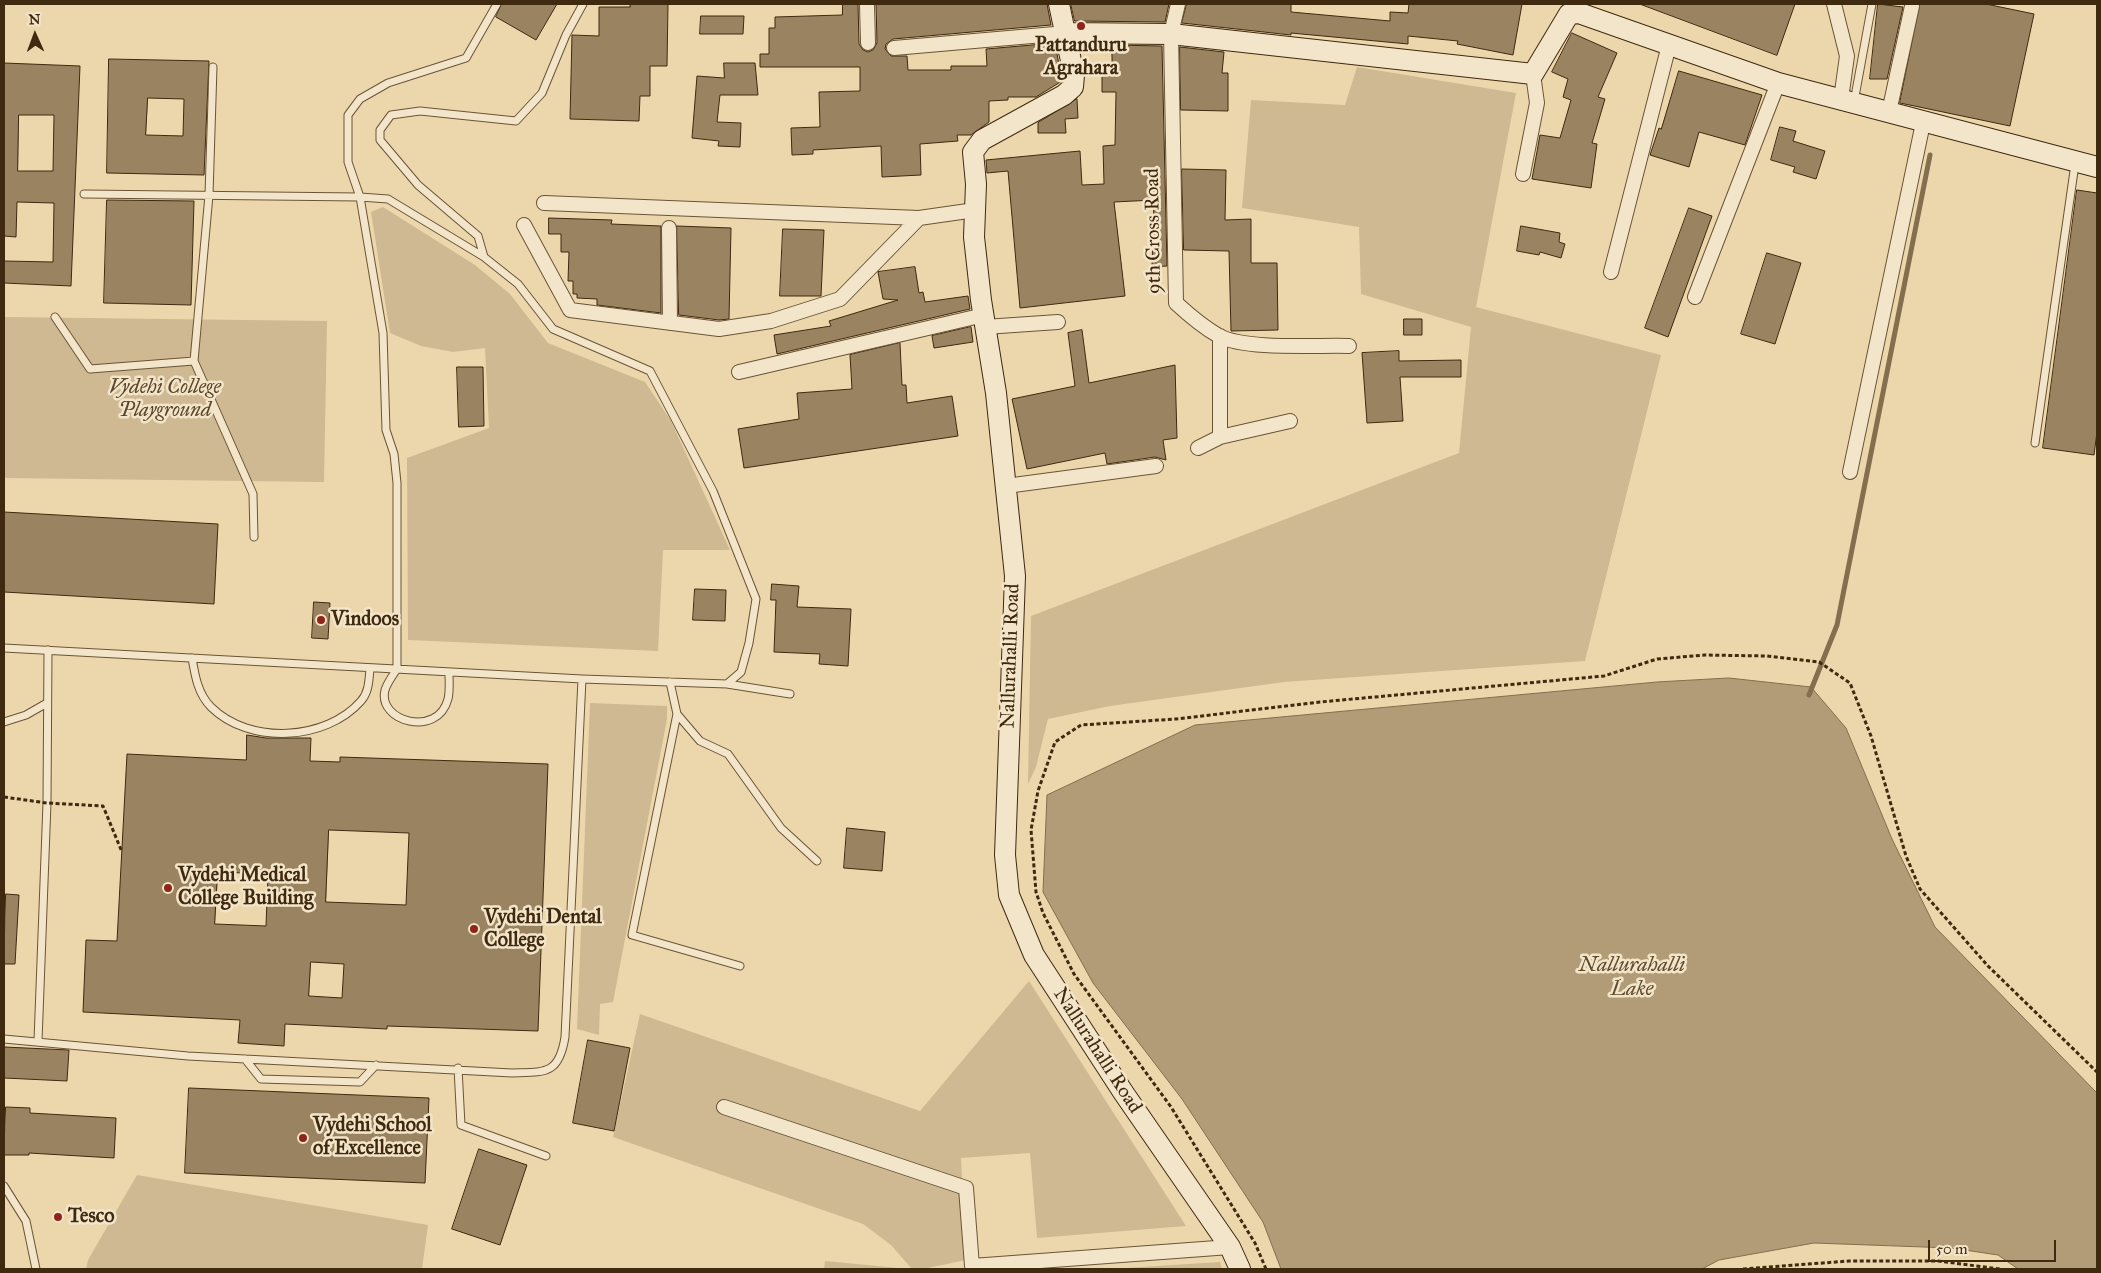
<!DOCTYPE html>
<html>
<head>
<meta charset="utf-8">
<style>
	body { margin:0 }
	#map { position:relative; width:2101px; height:1273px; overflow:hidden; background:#ecd7ad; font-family:"IM FELL Great Primer",serif }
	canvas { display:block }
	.frame { position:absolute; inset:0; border:5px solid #3f290f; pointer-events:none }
	.north { position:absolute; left:10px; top:10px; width:50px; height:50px; -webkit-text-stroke:4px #f3e5ca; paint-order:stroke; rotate:358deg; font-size:14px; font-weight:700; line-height:20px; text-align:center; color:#3f290f }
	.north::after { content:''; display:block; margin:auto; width:18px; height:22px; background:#3f290f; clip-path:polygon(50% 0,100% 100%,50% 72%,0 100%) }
	.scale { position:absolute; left:1928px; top:1240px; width:128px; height:22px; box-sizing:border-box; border:2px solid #3f290f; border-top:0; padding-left:6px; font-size:15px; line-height:18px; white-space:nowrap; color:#3f290f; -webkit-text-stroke:4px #f3e5ca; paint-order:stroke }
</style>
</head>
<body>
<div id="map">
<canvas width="2101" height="1273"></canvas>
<div class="frame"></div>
<div class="north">N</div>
<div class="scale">50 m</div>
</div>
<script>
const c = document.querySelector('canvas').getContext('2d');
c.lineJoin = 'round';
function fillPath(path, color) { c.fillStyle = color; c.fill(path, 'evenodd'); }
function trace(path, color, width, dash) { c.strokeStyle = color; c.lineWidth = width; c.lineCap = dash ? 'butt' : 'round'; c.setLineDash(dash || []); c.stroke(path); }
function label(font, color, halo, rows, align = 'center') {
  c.font = font + ' "IM FELL Great Primer",serif'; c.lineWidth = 5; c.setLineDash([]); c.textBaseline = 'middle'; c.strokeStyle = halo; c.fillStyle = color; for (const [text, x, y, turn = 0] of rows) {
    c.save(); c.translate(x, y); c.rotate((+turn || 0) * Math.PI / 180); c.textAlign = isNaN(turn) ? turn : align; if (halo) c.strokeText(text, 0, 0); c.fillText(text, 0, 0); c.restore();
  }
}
fillPath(new Path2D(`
	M1357,67L1516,93L1476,307L1661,355L1585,661L1284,682L1110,706L1048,719L1036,767L1028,784L1031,616L1459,453L1471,327L1361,294L1359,227L1242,208L1251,100L1345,105Z
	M383,207L475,265L510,294L548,343L645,382L671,421L730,550H663L658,651L408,640L407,458L489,428L485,348L453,352L421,346L390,333L371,212Z
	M4,317L327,321L324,482L4,478Z
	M590,703L667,706V719L613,1002L600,1004L599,1035L577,1029Z
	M1029,981L1186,1226L1037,1238L1030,1153L961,1158L966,1260L923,1269H912L891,1245L863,1224L613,1137L640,1014L920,1111Z
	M137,1175L428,1225L422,1269H86L88,1260Z
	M825,1261L909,1269H824Z
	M1220,1262L1222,1269H1109Z`), '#cfb992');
const water = new Path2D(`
	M1729,678L1811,687L1846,728L1892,839L1935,927L2097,1093V1269H2018L1998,1255L1951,1248L1814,1243L1719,1260L1702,1269H1281L1263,1222L1182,1099L1093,983L1043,892L1047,795L1195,725L1657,682Z`);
fillPath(water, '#b19c77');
trace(water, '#836e4d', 1);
trace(new Path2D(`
	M1809,695L1837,625L1930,155`), '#836e4d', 5);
const building = new Path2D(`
	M502,4H557L536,40L496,17Z
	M630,4H668L667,66H650V96H640L639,121L570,119L572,35L599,36V7H630Z
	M843,4H858L859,44L863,50L868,52L873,50L877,43L876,4H1047L1051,25L893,39L886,44L885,49L891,56H907L908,70H951V66H987L986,49L1055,43L1062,81L1036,97H1008V100L989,101V122L971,135H957L958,141L920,144L921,175L882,177L881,146L813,150V154L792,155L791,128L820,127L819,92L860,91V67H760V54H769V28H775V17L842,15Z
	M1071,4H1169L1165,22L1075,21Z
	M1187,4H1291V12L1390,21V12L1408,13L1409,4H1522L1513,55L1457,44L1458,41L1408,36V44L1291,33V35L1182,23Z
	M1640,4H1795L1777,55Z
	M1878,4L1903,7L1887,79H1870Z
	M1920,4H1986L2034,14L2010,126L1900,103Z
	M701,16H744L743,34H700Z
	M1572,33L1617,53L1598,97L1605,99L1592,143L1597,144L1591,188L1532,179L1540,135L1560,138L1571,100L1563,97L1568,79L1552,72Z
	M1112,45L1162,46L1167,266L1152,267L1154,200L1114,202L1125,296L1020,308L1008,171L987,173L986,160L1080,151L1082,185L1104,184L1103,146L1115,145L1116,92H1102V70H1112Z
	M1180,47L1224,52L1222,73H1228V111L1181,110Z
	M109,59L209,61L204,175L107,173ZM148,98L184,99L183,136L146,135Z
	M4,63L80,66L71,286L4,283V261L53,262L54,203L17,202L16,237L4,236ZM19,115H54L53,171H18Z
	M724,63H755L758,95H720L717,122L741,123L740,147L718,146L719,141L692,138L697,76L724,78Z
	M1679,71L1762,95L1745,145L1699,132L1689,167L1650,155L1659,128L1661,129Z
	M1077,99L1078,118L1065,119L1066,133H1038V123Z
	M1780,127L1796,131L1793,141L1825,151L1816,179L1793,172L1795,167L1771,160Z
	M1182,169L1226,170L1225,220L1251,219V263H1277L1278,330L1231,331L1229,251L1184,250Z
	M2077,190L2097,193V432L2094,455L2043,448Z
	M107,200L194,201L191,305L104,303Z
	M1689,208L1712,216L1668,337L1645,328Z
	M549,218L612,220L611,224L661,226V313L597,305V299L577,298V294H573V281H568L569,252H561V234H549Z
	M677,226L731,228L729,319L719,320L679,315Z
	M1521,226L1560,233L1559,242L1565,244L1561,258L1540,252L1539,255L1517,251Z
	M783,229L824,230L821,296H780Z
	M1767,253L1801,263L1775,344L1741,334Z
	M915,267L919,293L923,292L925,302L968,296L970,309L777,354L774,335L831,326L829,321L898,300L883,299L878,272Z
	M1404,319H1422V335H1404Z
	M971,327L973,342L934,348L932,336Z
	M1082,330L1089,383L1175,365L1177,438L1163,440L1166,460L1155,457L1107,464L1105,453L1027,469L1012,399L1075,386L1068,333Z
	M900,343L902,385H906L907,403L952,396L958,436L744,468L738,429L799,419L797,393L852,389L850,355Z
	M1399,351V361L1461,360V377H1400L1403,421L1367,423L1362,353Z
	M457,367H483L484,426L459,427Z
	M4,512L218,524L214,604L4,592Z
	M772,584L799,586L797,607L851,609L848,666L819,664L820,654L774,652L776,600H771Z
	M695,589L726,590L725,621L693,620Z
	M314,602L330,603L328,639L312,638Z
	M247,735L266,738H311L310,761L340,762V757L548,764L538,1031L387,1026V1029L285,1024L284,1046L238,1043L240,1020L83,1012L86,940L117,941L127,754L246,760ZM329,830L409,833L406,905L326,902ZM218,872L268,874L266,926L215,924ZM311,962L344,964L342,998L309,996Z
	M847,828L885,832L882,871L844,868Z
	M6,894L19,895L15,964H4Z
	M588,1040L630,1048L614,1131L573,1123Z
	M4,1047L69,1050L67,1081L4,1078Z
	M189,1088L429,1098L425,1183L185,1173Z
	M6,1107L30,1108V1113L116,1118L114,1158L29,1153V1155H4Z
	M479,1149L527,1165L500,1245L452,1229Z`);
fillPath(building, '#998361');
trace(building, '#3f290f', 1);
const lane = new Path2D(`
	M213,67L209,195L194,361L253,494L254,537
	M1854,102L1872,4
	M84,194L360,197L388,199L484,257
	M55,317L90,369L194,361
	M2035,443L2075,164
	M4,648L582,679L727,684L741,672L749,643L756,599L713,491L650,371L553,329L518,284L484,257L478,236L418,185L380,140V130L391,115L420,111L516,121L542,93L566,35L583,4
	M192,658C195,676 198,694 211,707C249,745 326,741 361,701C369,692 369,680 370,668
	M449,672C449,681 450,691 448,699C438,738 377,722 385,690C387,683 393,675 397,669V483L394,454L386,430L383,333L360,197L348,162V115L360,99L388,83L466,58L497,4
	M670,682L677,714L632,935L740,966
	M727,684L790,694
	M677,714L700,741L728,754L781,828L817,861
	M4,722L26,715L47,703
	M4,1039L188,1056L512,1073C545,1072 559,1075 565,1037L582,679
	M38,1041L47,803L48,650
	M245,1059L261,1079L360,1082L376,1065
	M458,1068L461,1125L546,1156
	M4,1186L26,1221L36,1269`);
const street = new Path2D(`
	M867,4L868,43
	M1178,4L1171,34L1176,303C1189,315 1203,327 1219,336C1246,350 1316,345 1349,346
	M1834,4L1847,56L1841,99
	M894,48L1066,33
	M1889,112L1912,6
	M1523,174L1537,103L1533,74
	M544,203L919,218L975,210
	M524,225L570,310L719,329L771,321L840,299L919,218
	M669,228L670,323
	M1611,272L1669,45
	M1695,297L1778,83
	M985,327L1058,322
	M739,372L984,315
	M1220,437L1290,421
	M1198,448L1220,437V336
	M1850,472L1923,123
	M1006,486L1156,466
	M724,1107L966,1188L972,1266L1230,1247`);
const secondary = new Path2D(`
	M1059,4L1074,75L1073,87L1064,95L982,140L973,152L976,184L974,237L981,300L996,393L1015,576L1005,855L1009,895L1034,955L1123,1092L1230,1247L1240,1269
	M1066,33L1171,34L1533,74L1569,14L1579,13L1778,83L2097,167`);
trace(lane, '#6a5436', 9);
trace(street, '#6a5436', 16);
trace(secondary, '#3f290f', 22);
trace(new Path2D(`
	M1266,1269L1255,1243L1171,1107L1074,974L1043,913L1036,892L1031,830L1038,791L1055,742L1081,725L1176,719L1320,702L1604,676L1657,659L1705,655L1767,656L1819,662L1850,683L1871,736L1906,856L1920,889L1988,966L2097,1072
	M1743,1269L1849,1261H1938L2000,1269`), '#3f290f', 3, [4, 2.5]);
trace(lane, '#f3e5ca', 7);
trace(street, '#f3e5ca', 14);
trace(secondary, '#f3e5ca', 20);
trace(new Path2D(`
	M4,797L47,803L103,806L122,852`), '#3f290f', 3, [4, 2.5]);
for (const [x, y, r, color] of [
	[1081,26,5,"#8f2418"],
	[321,620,5,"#8f2418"],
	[168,888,5,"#8f2418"],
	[474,929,5,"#8f2418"],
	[303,1138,5,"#8f2418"],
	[58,1217,5,"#8f2418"]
]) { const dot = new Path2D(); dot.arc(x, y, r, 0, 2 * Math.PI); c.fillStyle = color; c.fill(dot); trace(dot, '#f3e5ca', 2); }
label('bold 20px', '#3f290f', '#f3e5ca', [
	["Pattanduru",1081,46,"center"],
	["Agrahara",1081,69,"center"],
	["Vindoos",331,620],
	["Vydehi Medical",178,876],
	["College Building",178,899],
	["Vydehi Dental",484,918],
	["College",484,941],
	["Vydehi School",313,1126],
	["of Excellence",313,1149],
	["Tesco",68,1217]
], 'left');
label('20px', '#3f290f', '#f3e5ca', [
	["9th Cross Road",1154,231,-91],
	["Nallurahalli Road",1011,656,-88],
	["Nallurahalli Road",1097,1051,57]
]);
label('italic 20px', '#5c4629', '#f3e5ca', [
	["Vydehi College",165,388],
	["Playground",165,411]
]);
label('italic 21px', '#614c2e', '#f3e5ca', [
	["Nallurahalli",1632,966],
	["Lake",1632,990]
]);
</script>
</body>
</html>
